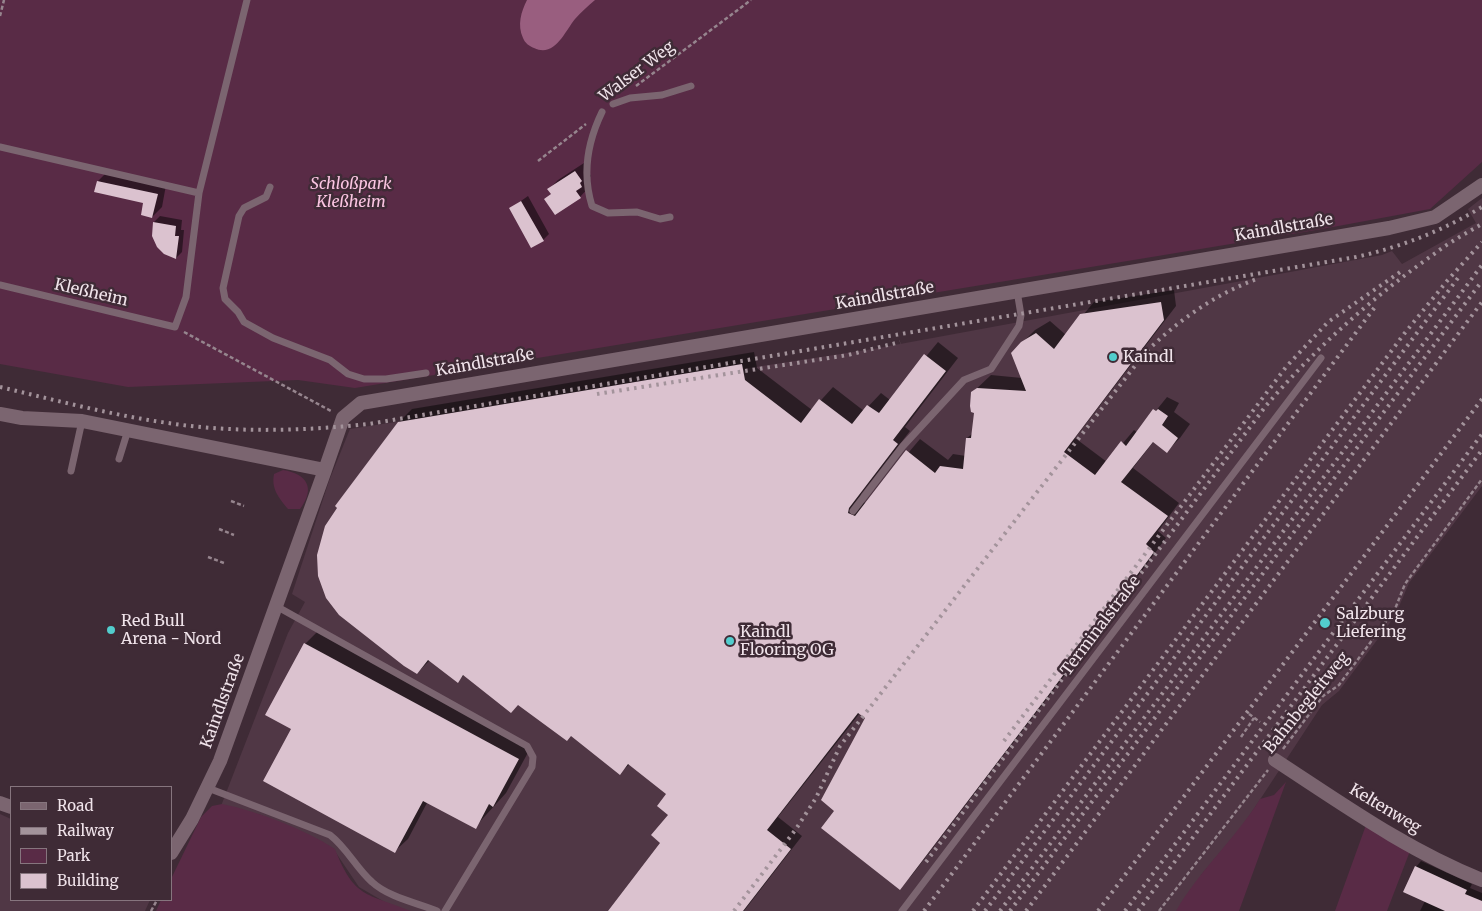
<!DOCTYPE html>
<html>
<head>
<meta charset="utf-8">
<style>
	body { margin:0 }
	#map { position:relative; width:1482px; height:911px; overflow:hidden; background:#3f2b36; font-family:Merriweather,serif }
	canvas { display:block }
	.legend { position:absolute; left:10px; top:786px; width:162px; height:115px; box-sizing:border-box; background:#3f2b36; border:1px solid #86757e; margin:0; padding:6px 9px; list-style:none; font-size:15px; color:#f0e3ea }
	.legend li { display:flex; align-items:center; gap:10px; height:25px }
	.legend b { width:25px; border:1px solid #86757e }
</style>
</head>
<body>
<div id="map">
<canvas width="1482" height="911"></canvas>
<ul class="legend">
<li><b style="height:6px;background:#7b6570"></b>Road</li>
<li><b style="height:6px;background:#a3939b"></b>Railway</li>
<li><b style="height:14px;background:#592b46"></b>Park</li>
<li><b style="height:14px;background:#dbc2cf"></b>Building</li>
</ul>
</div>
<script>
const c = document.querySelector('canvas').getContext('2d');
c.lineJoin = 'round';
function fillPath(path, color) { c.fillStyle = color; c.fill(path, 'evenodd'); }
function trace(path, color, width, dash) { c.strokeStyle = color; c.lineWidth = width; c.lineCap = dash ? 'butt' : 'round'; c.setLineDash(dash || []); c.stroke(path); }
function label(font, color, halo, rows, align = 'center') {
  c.font = font + ' Merriweather,serif'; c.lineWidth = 5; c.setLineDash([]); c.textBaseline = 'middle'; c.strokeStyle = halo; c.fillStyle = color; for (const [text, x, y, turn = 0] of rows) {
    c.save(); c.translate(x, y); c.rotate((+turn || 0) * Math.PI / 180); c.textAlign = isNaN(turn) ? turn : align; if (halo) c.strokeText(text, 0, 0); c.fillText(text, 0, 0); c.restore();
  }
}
fillPath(new Path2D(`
	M1482,198V486L1409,583L1395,616L1339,691L1322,705L1244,824L1202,874L1179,911H400L359,887L334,850L261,815L221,806L288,633L305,602L292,594L329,481L350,429L873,349L1382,255L1392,251L1402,264L1476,223L1468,209Z
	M0,814L11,819V900H150L145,911H0Z`), '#503745');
fillPath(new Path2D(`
	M0,0H1482V162L1430,209L1322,229L355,388L298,380L128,387L0,364Z
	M283,470C307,474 316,488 300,509H288C279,498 271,489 274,474Z
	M1286,782L1239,911H1176C1199,871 1235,839 1260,799L1274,795Z
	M222,804C260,812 302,828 335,849C354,898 366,893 411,911H156L161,900H171V879L201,817L212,806Z
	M1366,825L1410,851L1387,911H1335Z`), '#592b46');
fillPath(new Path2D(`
	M527,0H595C588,6 581,12 575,19C565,31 555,58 534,48C529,46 525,43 523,38C517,25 521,12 527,0Z`), '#995e7f');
fillPath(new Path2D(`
	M584,163L591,176L586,182L589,187L580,197L546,199L552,193L549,189L558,180Z
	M107,172L166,185L162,207L152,217L145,202L98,181Z
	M528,196L549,234L543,240L511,208Z
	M160,216L182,220L181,230H184L182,252L176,258L154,222Z
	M1174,290L1176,306L1075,438L1107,462L1134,430L1138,433L1167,397L1179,403L1174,412L1190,424L1180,438L1167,451L1154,441L1133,468L1179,503L1158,531L1166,538L1059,683L912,875L900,888L836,811L866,717L860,713L778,817L802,836L744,911H610L662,843L670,815L668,794L630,764L620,773L572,734L465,674L458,681L430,660L417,673L399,422L412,409L754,352L757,368L812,410L833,387L864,411L881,393L890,400L938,342L958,358L905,427L910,431L861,494L860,501L866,503L920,439L948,460L953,454L966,456L967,438L973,433L975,412L972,393L991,375L1022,378V343L1035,330L1050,321L1066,335L1094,302Z
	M318,631L531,747L506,793L475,827L428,801L408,839L395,851L293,729L305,644Z
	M1421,861L1472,884L1470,888L1482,893V911H1420L1425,901L1416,867Z`), '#0007');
fillPath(new Path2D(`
	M575,171L582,181L580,183L582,187L576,191L581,198L555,215L544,199L551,194L547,189Z
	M97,181L158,194L152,218L141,215L143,203L94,192Z
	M521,201L544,241L531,248L509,208Z
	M153,222L176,226L175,236H179L176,259L164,254L157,247L152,236Z
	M1161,302L1164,320L1064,452L1095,475L1121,441L1126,446L1153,409L1156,411L1158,409L1168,416L1162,425L1178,438L1167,453L1153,442L1121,482L1168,516L1146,544L1154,552L1047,697L900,890L821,828L834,811L821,800L865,718L858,713L767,830L791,849L743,911H608L660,843L651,835L668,815L657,806L666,794L628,764L620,775L571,736L567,741L518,705L511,713L463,675L458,683L428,660L417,674L404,666L339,615L326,598L318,576L317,555L325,526L337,508L335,506L398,422L742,364L745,380L801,423L819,399L852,424L867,405L879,413L924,354L946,371L893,440L898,444L849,508L848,513L855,516L906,450L935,473L940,466L963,469L966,438H971L974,413L971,412L970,406L971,392L977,388L1026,391L1011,353L1021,342L1036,333L1054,349L1080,314Z
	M304,643L519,759L493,807L489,804L476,829L423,801L395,853L263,781L291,729L265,715Z
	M1415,866L1467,890L1465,894L1482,901V911H1445L1403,892Z`), '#dbc2cf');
trace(new Path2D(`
	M0,16L4,0
	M636,86L751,0
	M538,161L586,124
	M184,332L331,411
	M231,501L244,506
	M219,529L234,535
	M208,557L224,563
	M1249,714L1260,722
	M1241,737L1254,718
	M1283,749L1323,696L1339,685L1395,609L1405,584L1482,479
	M151,911L157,900
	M1159,911L1268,770`), '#96858e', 2.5, [4, 2.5]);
trace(new Path2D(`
	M613,104L630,98L662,95L691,86
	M602,112C588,141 582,174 592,206L608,213L637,212L660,219L670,217
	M0,147L199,193
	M270,187L266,197L244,208L239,216L223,288L225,299L238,312L244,322L273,338L330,360L348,374L364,379H386L426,373
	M0,285L175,327L186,297L199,193L247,0
	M119,459L128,430
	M71,471L82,421
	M853,511L903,446L964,380L991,369L1019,326L1021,315L1017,291
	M276,606L527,746L533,757L532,767L445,911
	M208,788L330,835C347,848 356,868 372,882C388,897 417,903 437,911
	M902,911L1321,358`), '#7b6570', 7);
trace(new Path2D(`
	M0,414L22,418L82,421L325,470L343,418L361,403L1389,228L1435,217L1482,185
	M1275,760C1341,803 1408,851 1482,880
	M0,803L11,807
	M171,853L192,819L220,761L325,470`), '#7b6570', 14);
trace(new Path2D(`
	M0,387C55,400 111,415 168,423C234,433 302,431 369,424L1356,257C1401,247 1442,231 1482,207
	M597,394L848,355L900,342
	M1004,741L1286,367L1328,322L1403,270
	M926,862L1265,407C1314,349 1375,295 1437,252C1451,241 1467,233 1482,224
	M734,911L796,829L816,798L840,746L1145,353C1176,322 1215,294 1257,279
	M924,911L1375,307
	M973,911L1404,334L1447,281L1482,242
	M985,911L1458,278
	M1000,911L1482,265
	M1010,911L1482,281
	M1026,911L1482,302
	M1098,911L1482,399
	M1125,911L1482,434
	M1138,911L1482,450`), '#a3939b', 4, [2.5, 5]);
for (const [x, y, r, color] of [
	[1113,357,5,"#52cdcd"],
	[1325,623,6,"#52cdcd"],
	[111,630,5,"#52cdcd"],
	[730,641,5,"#52cdcd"]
]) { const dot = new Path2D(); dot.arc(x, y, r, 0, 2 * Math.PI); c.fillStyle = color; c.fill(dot); trace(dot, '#3f2b36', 2); }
label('16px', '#f0e3ea', '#3f2b36', [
	["Walser Weg",637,72,-37],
	["Kaindlstraße",1284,228,-10],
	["Kleßheim",91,293,13],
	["Kaindlstraße",885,296,-10],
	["Kaindlstraße",485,363,-10],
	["Terminalstraße",1101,626,-53],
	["Kaindlstraße",223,701,-70],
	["Bahnbegleitweg",1307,703,-51],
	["Keltenweg",1385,809,31]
]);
label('italic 16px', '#fbc5e2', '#3f2b36', [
	["Schloßpark",351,184],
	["Kleßheim",351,202]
]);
label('16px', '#f0e3ea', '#3f2b36', [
	["Kaindl",1123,357],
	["Salzburg",1336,614],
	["Liefering",1336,632],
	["Red Bull",121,621],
	["Arena - Nord",121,639],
	["Kaindl",740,632],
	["Flooring OG",740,650]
], 'left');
</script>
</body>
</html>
